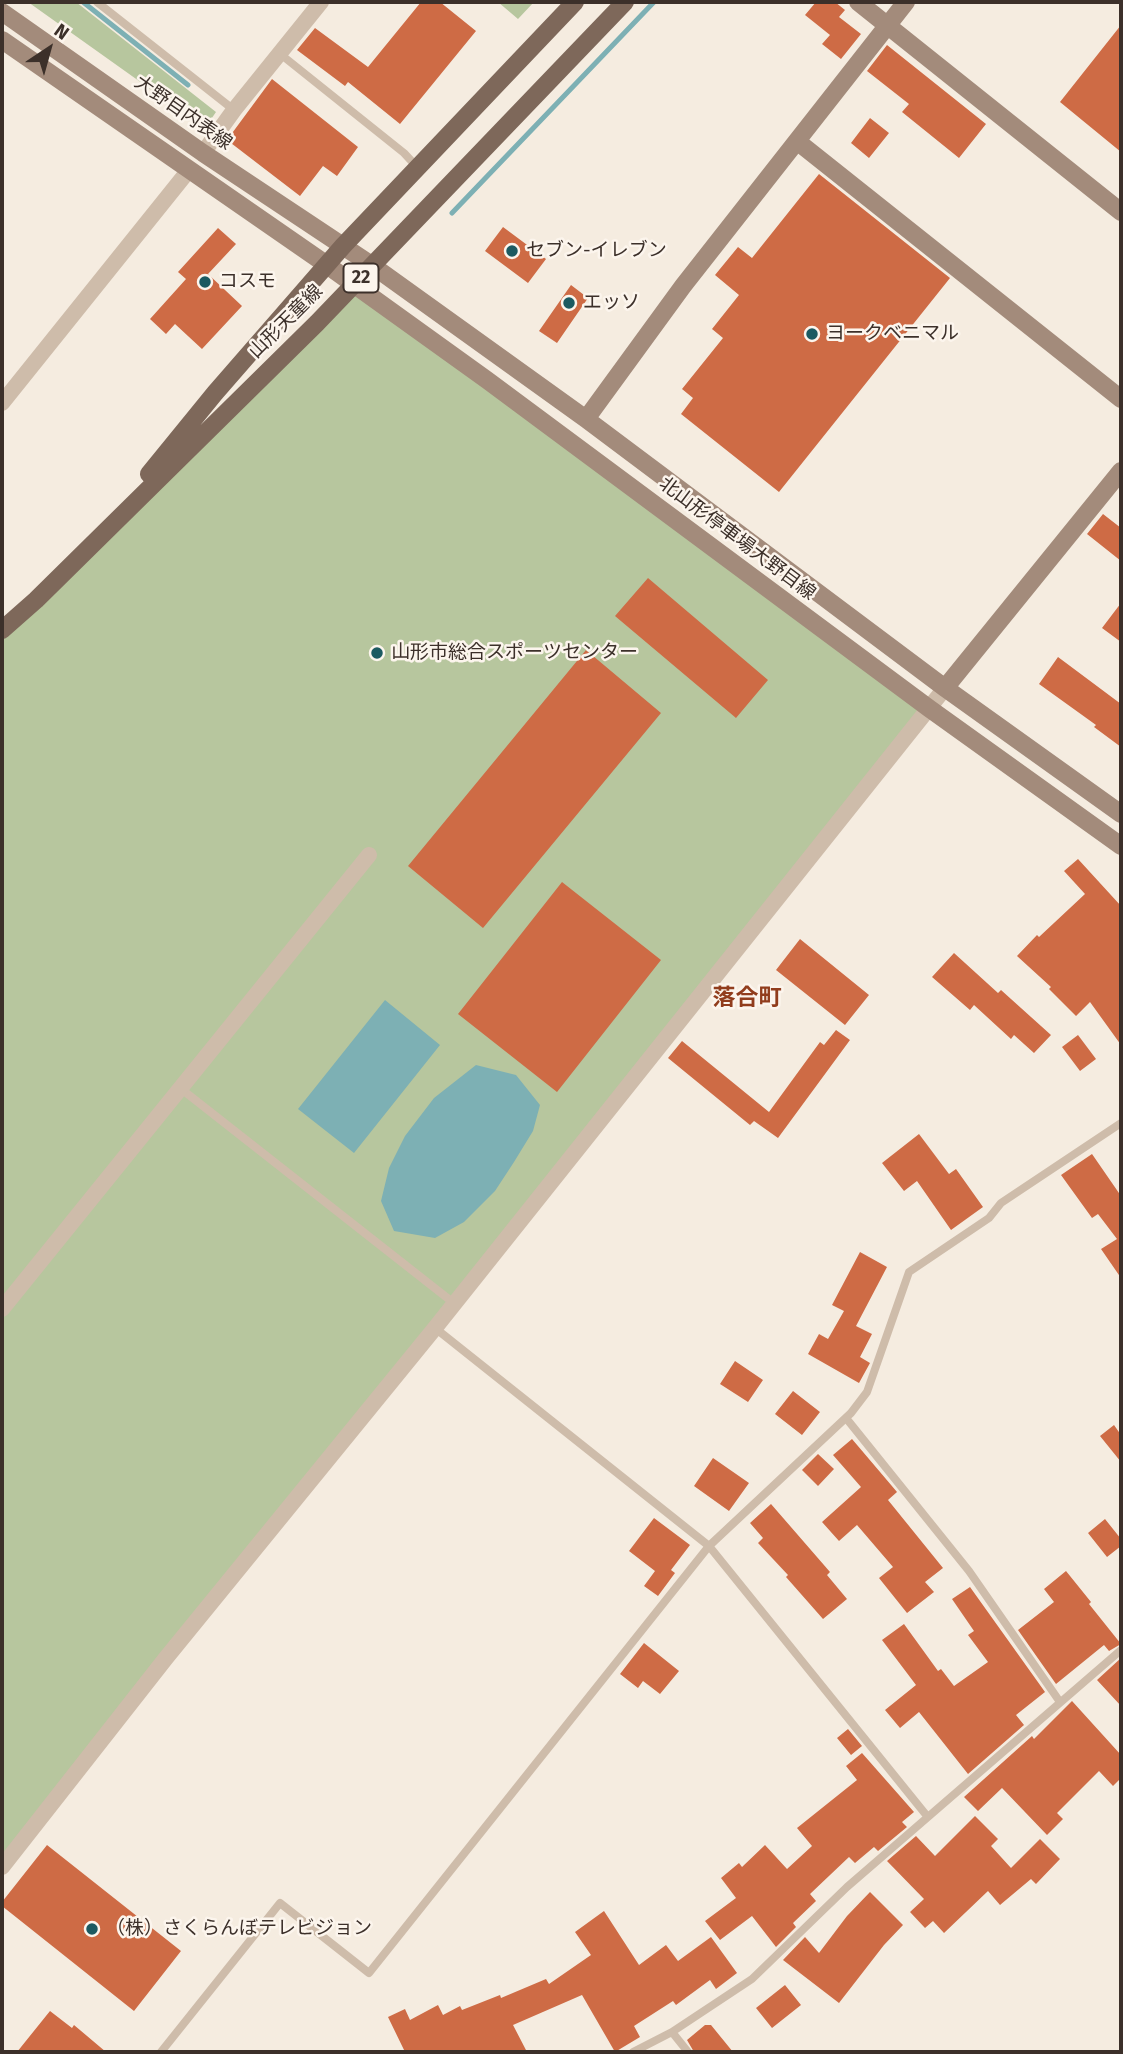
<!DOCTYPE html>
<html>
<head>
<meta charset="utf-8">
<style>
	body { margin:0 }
	#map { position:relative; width:1123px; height:2054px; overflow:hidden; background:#f5ece0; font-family:"Fira Sans",sans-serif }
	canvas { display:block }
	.frame { position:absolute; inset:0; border:4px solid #3c302a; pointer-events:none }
	.north { position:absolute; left:14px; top:14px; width:70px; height:70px; -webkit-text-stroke:5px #fcf5ed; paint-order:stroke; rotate:36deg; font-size:19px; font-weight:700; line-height:28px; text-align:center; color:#3c302a }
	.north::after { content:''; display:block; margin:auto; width:24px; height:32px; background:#3c302a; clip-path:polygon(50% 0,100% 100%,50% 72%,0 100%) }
</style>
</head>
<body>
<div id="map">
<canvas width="1123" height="2054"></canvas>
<div class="frame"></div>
<div class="north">N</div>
</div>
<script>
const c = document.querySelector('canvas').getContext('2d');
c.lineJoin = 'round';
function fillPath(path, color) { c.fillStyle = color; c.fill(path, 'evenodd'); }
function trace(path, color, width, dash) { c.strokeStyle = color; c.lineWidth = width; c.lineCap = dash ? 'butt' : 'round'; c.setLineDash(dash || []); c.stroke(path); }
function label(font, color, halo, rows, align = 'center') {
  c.font = font + ' "Fira Sans","Noto Sans JP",sans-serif'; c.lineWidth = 5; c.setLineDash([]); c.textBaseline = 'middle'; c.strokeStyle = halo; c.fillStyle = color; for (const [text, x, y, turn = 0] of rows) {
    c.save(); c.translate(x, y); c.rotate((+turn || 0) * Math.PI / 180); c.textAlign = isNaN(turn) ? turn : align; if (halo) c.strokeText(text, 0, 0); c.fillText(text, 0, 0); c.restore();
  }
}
fillPath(new Path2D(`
	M28,2H76L216,112L205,128Z
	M498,2H534L518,19Z
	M354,285L930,709L2,1867V630Z`), '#b7c69e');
fillPath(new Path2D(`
	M385,1000L440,1045L354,1153L298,1109Z
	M476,1065L516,1075L540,1105L533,1131L514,1162L495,1191L464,1222L435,1238L394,1231L381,1201L389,1168L405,1136L434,1098Z`), '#7db0b4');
trace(new Path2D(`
	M83,2L188,85
	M452,213L654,2`), '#7db0b4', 5);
fillPath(new Path2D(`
	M421,2H440L476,31L400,124L348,82L345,86L297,50L315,28L368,67Z
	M816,2H835L845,10L839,17L861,34L841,59L822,44L830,35L805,15Z
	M1121,25V152L1060,102Z
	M887,45L986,124L959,158L902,112L909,104L867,71Z
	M272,79L358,147L337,176L323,166L300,196L227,140Z
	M870,118L889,133L869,158L851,143Z
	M819,174L950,278L779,492L681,414L693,398L682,389L723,338L712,329L739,295L715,275L738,247L752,258Z
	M503,227L546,259L528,283L485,251Z
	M218,228L236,244L208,274L242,306L202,349L175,324L166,334L150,319L186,279L178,272Z
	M571,285L588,298L557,343L539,331Z
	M1103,514L1121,528V561L1087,534Z
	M648,578L768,680L736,718L615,616Z
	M1121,603V642L1102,628Z
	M586,650L661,713L483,928L408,866Z
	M1058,657L1121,704V747L1094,727L1096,725L1039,684Z
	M1078,859L1121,906V1045L1090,1002L1076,1016L1049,989L1051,987L1017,956L1037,935L1039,937L1085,894L1064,871Z
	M562,882L661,960L557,1092L458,1014Z
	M800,939L869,995L845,1025L776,970Z
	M954,953L998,993L1001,990L1051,1035L1034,1053L1014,1035L1011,1039L974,1005L970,1010L932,977Z
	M836,1030L850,1040L778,1138L754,1121L750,1125L668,1058L682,1041L769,1112L820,1042L824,1045Z
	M1078,1035L1096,1059L1080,1071L1062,1047Z
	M919,1134L949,1174L956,1169L983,1207L951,1230L917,1181L904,1191L882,1163Z
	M1092,1154L1121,1196V1278L1101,1249L1117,1239L1098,1214L1092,1218L1061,1175Z
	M860,1252L887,1267L856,1326L872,1334L860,1357L870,1363L859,1383L808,1354L819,1334L828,1339L844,1311L832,1305Z
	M735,1361L763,1380L748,1402L720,1384Z
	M793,1391L820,1412L802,1435L775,1414Z
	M1114,1425L1121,1435V1462L1100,1436Z
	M852,1439L897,1492L888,1500L943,1568L925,1582L934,1592L907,1613L879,1578L893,1567L857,1525L839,1541L822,1522L861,1487L833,1455Z
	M818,1454L834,1469L818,1486L802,1470Z
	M713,1458L749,1483L729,1511L694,1486Z
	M771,1504L830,1572L827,1575L847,1599L823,1619L786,1577L788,1575L758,1543L763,1538L750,1523Z
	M654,1518L690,1545L671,1570L675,1573L658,1596L644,1586L655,1571L629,1551Z
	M1105,1519L1121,1539V1546L1107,1557L1088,1533Z
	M1066,1571L1091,1602L1089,1604L1121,1644L1109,1651L1104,1645L1056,1684L1018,1630L1054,1602L1044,1589Z
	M970,1587L1045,1692L1016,1715L1024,1725L968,1774L919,1712L900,1728L885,1710L916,1685L882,1640L904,1624L938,1671L941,1669L954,1686L988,1662L968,1635L974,1631L952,1599Z
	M644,1643L679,1671L660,1694L643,1681L638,1688L620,1674Z
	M1121,1658V1706L1097,1680Z
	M1072,1701L1121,1755V1778L1113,1786L1099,1771L1057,1813L1063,1819L1047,1835L1002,1788L978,1811L964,1797L1032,1736L1034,1739Z
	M848,1729L862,1746L851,1755L837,1738Z
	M862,1753L914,1812L902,1822L907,1827L878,1851L874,1847L855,1863L849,1857L810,1894L816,1901L793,1923L796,1927L776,1947L752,1916L720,1940L705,1921L736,1898L721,1878L739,1863L742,1867L765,1845L787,1869L812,1846L797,1828L857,1780L846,1766Z
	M975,1816L998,1839L991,1846L1011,1868L1040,1839L1060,1859L1036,1884L1031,1879L1000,1905L988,1891L944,1933L933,1921L925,1928L910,1912L924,1899L887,1861L916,1836L935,1856Z
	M47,1845L181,1951L134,2011L2,1906V1902Z
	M870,1892L903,1925L884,1945L839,2003L783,1960L805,1937L819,1953L847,1916Z
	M604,1911L639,1965L666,1945L678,1961L711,1937L737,1973L716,1989L710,1980L676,2005L673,2001L634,2026L640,2037L615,2052L582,1995L513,2025L527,2052H405L388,2017L405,2009L410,2020L438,2005L443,2015L460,2006L462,2010L500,1995L501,1998L546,1979L549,1984L591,1955L575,1932Z
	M785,1985L801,2005L772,2028L756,2008Z
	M50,2011L72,2028L74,2025L106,2052H17Z
	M705,2025H711L733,2052H694L687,2040Z`), '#ce6b45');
trace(new Path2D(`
	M97,2L234,110
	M279,53L404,153L417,167
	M180,1088L455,1304
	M435,1328L709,1546L927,1816
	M846,1418L969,1571L1060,1702
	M672,2032L688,2052
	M161,2052L280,1903L369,1973L709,1546L851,1413L867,1392L909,1272L989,1218L1001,1203L1121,1123
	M633,2052L672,2032L752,1979L847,1887L1121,1650`), '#cebcaa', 8);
trace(new Path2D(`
	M203,153L234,110L321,2
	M2,403L189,170
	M2,1309L369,855
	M2,1867L166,1658L435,1328L945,688`), '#cebcaa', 16);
trace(new Path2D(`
	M858,2L1121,212
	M2,12L203,153L373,266L586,419L945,688L1121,814
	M2,40L327,265L487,380L930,709L1121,846
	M798,142L1121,399
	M586,419L683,286L906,2
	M945,688L1121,471`), '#a38b7b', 18);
trace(new Path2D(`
	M149,474L215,393L343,246L575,2
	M2,630L36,600L317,323L625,2`), '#7e685a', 18);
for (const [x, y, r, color] of [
	[512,251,7,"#1c5a61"],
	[205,282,7,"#1c5a61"],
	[569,303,7,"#1c5a61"],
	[812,334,7,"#1c5a61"],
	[377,653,7,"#1c5a61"],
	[92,1929,7,"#1c5a61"]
]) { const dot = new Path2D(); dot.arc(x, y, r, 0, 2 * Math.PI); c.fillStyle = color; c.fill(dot); trace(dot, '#fcf5ed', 2.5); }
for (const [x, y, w] of [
	[361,278,35]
]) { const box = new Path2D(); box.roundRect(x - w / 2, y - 14.5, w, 29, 5); c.fillStyle = '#fcf5ed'; c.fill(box); trace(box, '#3c302a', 2); }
label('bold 18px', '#3c302a', null, [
	["22",361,278]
]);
label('19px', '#3c302a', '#fcf5ed', [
	["大野目内表線",183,113,35],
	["山形天童線",286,322,-45],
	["北山形停車場大野目線",737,539,37]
]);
label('19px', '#3c302a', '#fcf5ed', [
	["セブン-イレブン",526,251],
	["コスモ",219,282],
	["エッソ",583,303],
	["ヨークベニマル",826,334],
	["山形市総合スポーツセンター",391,653],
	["（株）さくらんぼテレビジョン",106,1929]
], 'left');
label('bold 23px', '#913d1d', '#fcf5ed', [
	["落合町",747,999]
]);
</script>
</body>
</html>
